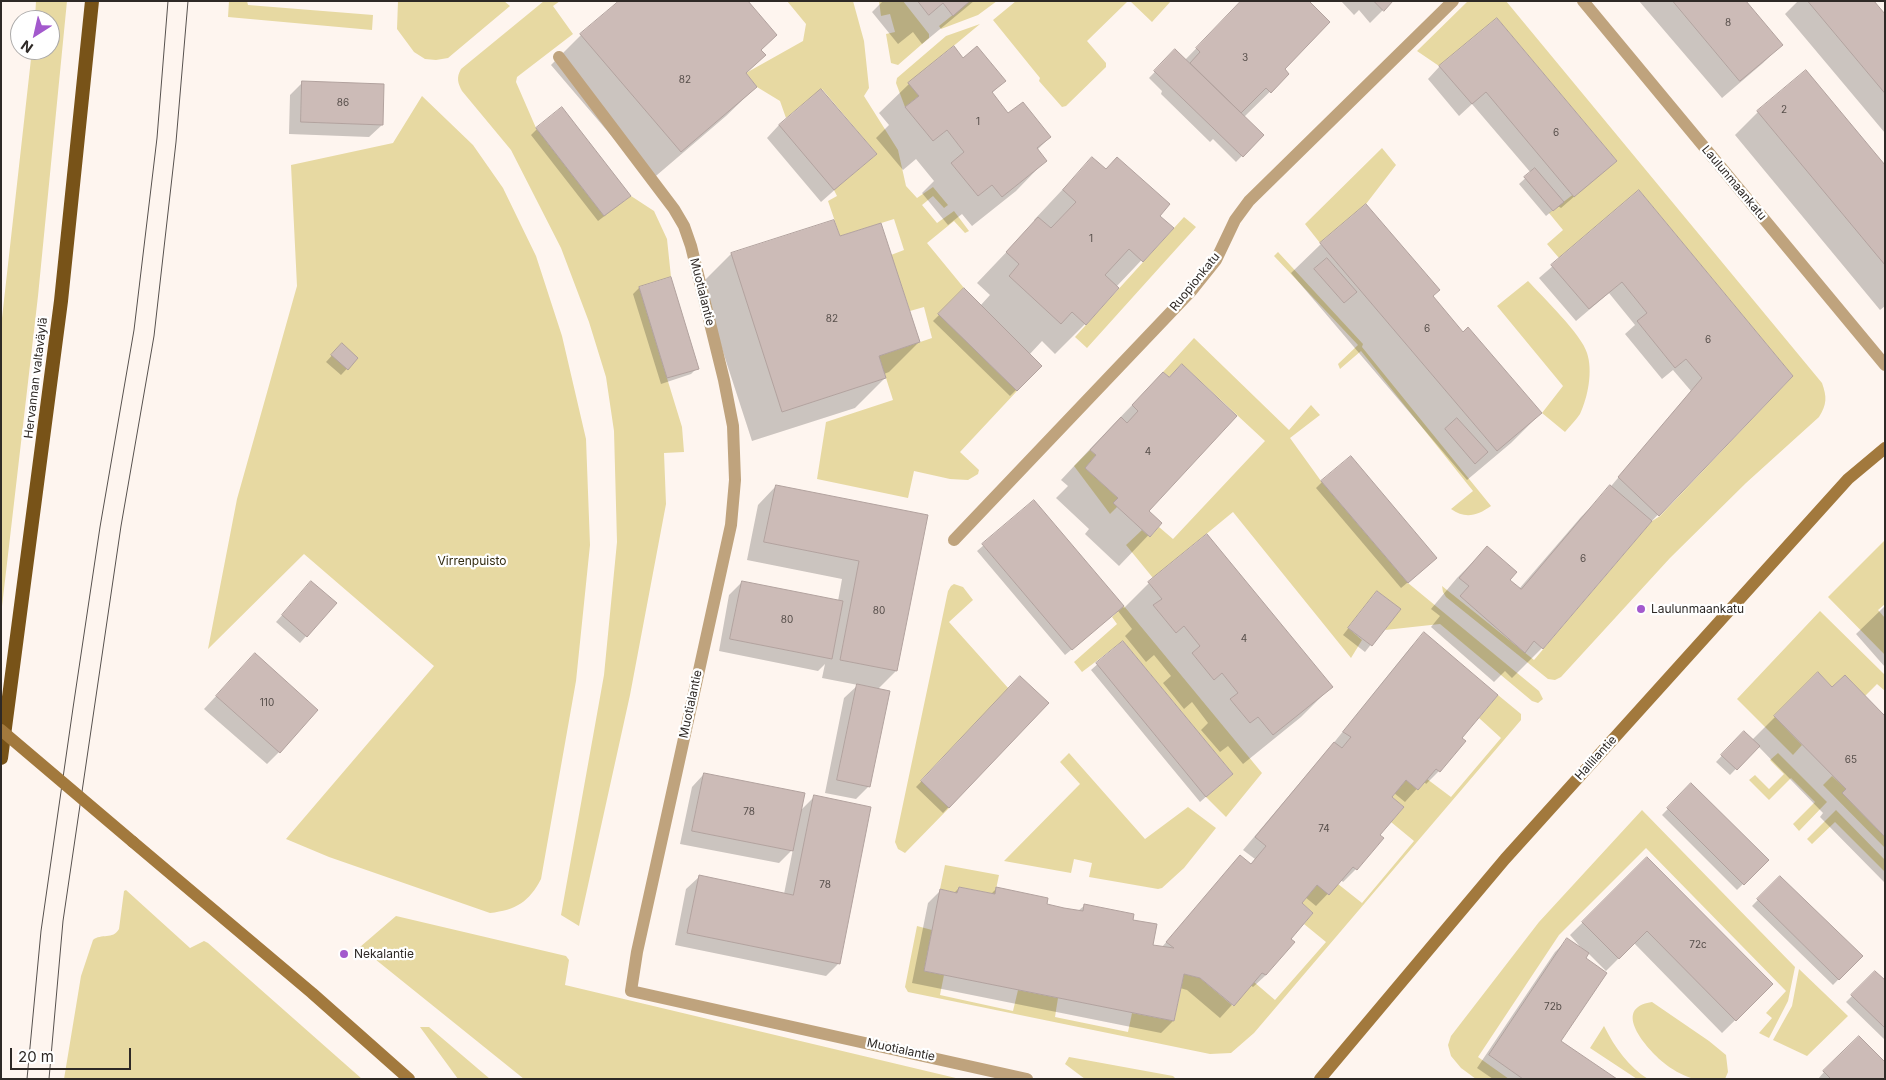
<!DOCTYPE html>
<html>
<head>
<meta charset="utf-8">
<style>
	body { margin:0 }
	#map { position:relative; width:1886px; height:1080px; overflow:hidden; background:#fef5ef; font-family:Inter,sans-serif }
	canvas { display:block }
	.frame { position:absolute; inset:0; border:2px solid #2e2926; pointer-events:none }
	.north { position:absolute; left:10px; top:10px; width:50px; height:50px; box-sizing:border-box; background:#fff; border:1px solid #aba9a8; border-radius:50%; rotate:215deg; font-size:14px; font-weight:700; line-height:20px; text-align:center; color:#2e2926 }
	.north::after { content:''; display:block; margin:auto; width:18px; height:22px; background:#a359cd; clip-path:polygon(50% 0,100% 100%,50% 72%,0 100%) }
	.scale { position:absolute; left:10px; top:1048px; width:121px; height:22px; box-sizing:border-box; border:2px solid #2e2926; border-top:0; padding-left:6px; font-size:15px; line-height:18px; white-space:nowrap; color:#2e2926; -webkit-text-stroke:4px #fff; paint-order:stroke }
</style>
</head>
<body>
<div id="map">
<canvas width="1886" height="1080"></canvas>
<div class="frame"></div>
<div class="north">N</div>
<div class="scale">20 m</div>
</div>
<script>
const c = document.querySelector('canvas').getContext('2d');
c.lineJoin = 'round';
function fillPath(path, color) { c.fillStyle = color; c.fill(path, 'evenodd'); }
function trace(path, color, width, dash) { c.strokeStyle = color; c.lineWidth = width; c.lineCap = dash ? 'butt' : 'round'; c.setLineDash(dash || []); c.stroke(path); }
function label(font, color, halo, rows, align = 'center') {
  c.font = font + ' Inter,sans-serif'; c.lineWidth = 4.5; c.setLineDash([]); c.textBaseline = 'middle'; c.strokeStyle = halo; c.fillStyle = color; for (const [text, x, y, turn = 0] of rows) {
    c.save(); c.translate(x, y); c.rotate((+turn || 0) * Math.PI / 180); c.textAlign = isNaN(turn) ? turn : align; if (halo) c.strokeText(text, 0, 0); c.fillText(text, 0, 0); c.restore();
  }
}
fillPath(new Path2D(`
	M36,1H67L38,296L1,615V327L32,50H50V20H35Z
	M229,1H247L248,5L373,15L372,30L228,17Z
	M398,1H504L510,6L448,58L436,60L425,59L414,52L397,29Z
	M544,1H560L553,6L573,34L517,77L516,82L536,128L604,216L631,196L654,211L667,239L671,277L639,287L682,427L684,452L664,453L666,504L630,695L579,926L561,915L604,675L617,542L614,431L606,377L589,322L561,248L511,150L462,91C458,83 456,78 461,69Z
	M787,1H853L864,41L869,88L864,96L898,150L906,186L917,198L933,187L948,205L944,208L933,196L922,205L937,223L954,211L969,231L965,233L954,221L927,243L964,288L939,314L1017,391L960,452L979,470L978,474L968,480L950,479L914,471L908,498L817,479L826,422L893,400L879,356L932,338L924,307L910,311L891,255L904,250L894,219L840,236L828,201L837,196L834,190L877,154L822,89L786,118L780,101L757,87L746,73L803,41L806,24Z
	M879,1H903L929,34V38L898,65L891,63L886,34L895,32L890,14L881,16Z
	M970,1H997L978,15L941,29L939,26Z
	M1016,1H1128L1087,41L1106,63V67L1066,106L1062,107L1039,81L1040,78L993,20Z
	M1130,1H1171L1152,22Z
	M1468,1H1506L1822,383C1827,397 1827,404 1819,417L1746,483L1670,558L1561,677L1555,680L1548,679L1446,597L1443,592L1442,586L1534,660L1652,521L1660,516L1793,376L1639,190L1559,258L1547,244L1563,230L1549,213L1617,161L1497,18L1439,66L1417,51Z
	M980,24L909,83L919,96L905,107L896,83L897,78L946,36Z
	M422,96L473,145L503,188L536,256L562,336L586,439L590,545L576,681L541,879C529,902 516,910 490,913L329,857L286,839L434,666L304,554L208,649L237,499L297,286L291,165L393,143Z
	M1382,148L1396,165L1366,204L1320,243L1305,224Z
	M1184,217L1196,227L1087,348L1075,337Z
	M1278,252L1363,344L1362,347L1491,506C1477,516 1465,519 1451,509L1473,491L1361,351L1340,369L1338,364L1358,345L1274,256Z
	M1528,281C1542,296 1582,335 1587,353C1593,371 1588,397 1580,414C1576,420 1570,426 1565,432L1542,413L1563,386L1497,306Z
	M1194,338L1289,430L1311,405L1320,415L1290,438L1321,481L1408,583L1539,691L1543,699L1538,703L1532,701L1440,624L1385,630L1400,609L1377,591L1348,628L1362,640L1351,658L1233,512L1153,578L1126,545L1142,530L1150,537L1159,527L1173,539L1265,441L1182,364L1169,377L1163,372Z
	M1090,450L1096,455L1085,468L1118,498L1117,507L1110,514L1074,466Z
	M1885,540V604L1878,610L1885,618V655L1828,597Z
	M954,584L963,587L973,600L949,622L1009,689L921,780L949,808L905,853L898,849L895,842L948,591L951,586Z
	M1124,606L1262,773L1226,817L1206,797L1233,774L1123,641L1082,672L1074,662L1117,624L1112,617Z
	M1820,611L1885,675V691L1877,684L1865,696L1845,675L1832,687L1818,672L1774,716L1802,745L1793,755L1737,699Z
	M1498,695L1521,714V720L1254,1033L1231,1053L1210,1054L908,992L905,987L917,926L932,930L924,971L944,975L940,995L1013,1011L1018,990L1058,998L1055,1017L1128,1032L1132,1013L1174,1021L1184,974L1200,978L1233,1006L1254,982L1275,1000L1326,942L1304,924L1313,913L1302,903L1317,885L1338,884L1362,903L1414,841L1391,822L1404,807L1392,797L1406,780L1418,790L1427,779L1451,797L1501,738L1479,718Z
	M1069,753L1145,839L1188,807L1216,828L1184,868L1162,888L1158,889L1089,877L1092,863L1074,859L1071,873L1004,861L1080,784L1060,762Z
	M1778,753L1827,802L1799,831L1793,824L1815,802L1791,778L1769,800L1749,780L1755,775L1769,789L1784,774L1770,760Z
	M1832,776L1846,789L1842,793L1885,837V848L1823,785Z
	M1642,810L1795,967L1788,1001L1769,1038L1759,1033L1772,1018L1766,1013L1786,991L1646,848L1559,935L1478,1057L1509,1079H1476L1461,1068L1451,1056L1448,1045L1451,1036L1539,922Z
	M1836,810L1885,860V872L1835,822L1812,844L1807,839Z
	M945,865L999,875L995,894L959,887L957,893L940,889Z
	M126,890L190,948L204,941L208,943L362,1079H64L81,976L93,940C101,933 113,940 119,929L124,891Z
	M396,916L566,956L569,960L565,985L960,1079H524L360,947Z
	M1799,969L1848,1016L1807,1056L1773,1040L1792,1006Z
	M1652,1002L1709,1041L1726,1055L1728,1072L1725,1079C1715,1079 1701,1080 1691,1078C1682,1075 1671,1069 1664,1063C1647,1049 1610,1008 1652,1002Z
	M1604,1026C1615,1048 1629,1067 1648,1079H1637L1590,1048Z
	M420,1027H429L490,1079H458Z
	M1069,1057L1173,1076L1176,1079H1085L1065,1064Z`), '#e7d9a2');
fillPath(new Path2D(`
	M883,1H974L922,44L913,32L898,44L872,12Z
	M1242,1L1283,69L1288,74L1244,117L1262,135L1236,162L1213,139L1210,142L1161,94L1162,91L1149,78L1175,51L1185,60Z
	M1341,1H1392L1370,23L1359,10L1354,15Z
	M1639,1H1744L1781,45L1763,63L1722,98Z
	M1798,1H1872L1885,16V133L1785,14Z
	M581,35L760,51L764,55L745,74L756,87L726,116L650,181L551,65Z
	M963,59L1004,81L991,94L1008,115L1050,137L1037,150L1045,161L1016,191L972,226L962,214L948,225L922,193L934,181L916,159L903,170L876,138L889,125L879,113L909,84Z
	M1440,66L1615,161L1561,208L1558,206L1546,216L1519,184L1531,173L1472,104L1459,116L1428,79Z
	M303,82L382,125L369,137L289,134L290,95Z
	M1758,112L1885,167V306L1880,310L1735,135Z
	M779,125L875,154L821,202L767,138Z
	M537,129L623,202L598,221L531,135Z
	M1093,159L1172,228L1116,287L1117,288L1085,324L1055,354L1042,341L1029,355L1040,366L1010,396L933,321L964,290L980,306L990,295L977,283L1035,222L1034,220L1063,189Z
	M1639,191L1792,376L1646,527L1542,648L1512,678L1505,671L1494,682L1431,627L1440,616L1431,609L1457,578L1487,548L1508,580L1519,589L1581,517L1607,491L1691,391L1673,370L1662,379L1625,334L1635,325L1609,293L1576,321L1539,278Z
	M833,221L839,238L919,342L889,372L884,374L885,378L855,408L752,441L701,284L731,254Z
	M1321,244L1432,296L1462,333L1541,413L1511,443L1467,480L1291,273Z
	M639,288L697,368L691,374L661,384L633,294Z
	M336,351L357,358L341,375L326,362Z
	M1169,379L1147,511L1160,523L1119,566L1085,534L1089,529L1056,498L1068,486L1061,480L1091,448L1134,403Z
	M1322,482L1430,564L1401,588L1316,488Z
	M776,486L927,516L896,671L877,690L869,786L856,799L825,793L844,698L858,685L822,678L825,664L818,671L719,651L729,595L742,582L838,601L842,579L747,560L758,505Z
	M1034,502L1124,608L1149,583L1331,687L1301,717L1243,764L1228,746L1220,752L1201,730L1208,723L1192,702L1184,709L1163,683L1171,676L1154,655L1146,662L1125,636L1132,629L1118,611L1065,655L977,551Z
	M305,589L335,603L300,643L276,622Z
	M1377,592L1399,609L1365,652L1343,635Z
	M1885,606V667L1856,634Z
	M1424,634L1461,738L1464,741L1439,771L1426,784L1424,781L1405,802L1394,793L1391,797L1378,835L1382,839L1356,869L1343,882L1341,880L1316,906L1305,897L1300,903L1289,939L1266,975L1253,987L1250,985L1220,1018L1187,990L1180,988L1173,1021L1161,1033L912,983L928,903L940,891L953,894L959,888L991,894L996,889L1046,905L1078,911L1085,905L1131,921L1152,946L1162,947L1240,856L1250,865L1255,859L1243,850L1332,745L1411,647Z
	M1122,642L1225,780L1200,802L1091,670Z
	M255,654L279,752L267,764L204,709Z
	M1818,674L1832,689L1885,718V883L1820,817L1823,813L1758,746L1730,775L1716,762L1744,732L1752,740Z
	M1020,678L1047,703L943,813L916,787Z
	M704,774L800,811L814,797L838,964L826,976L675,945L686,889L699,877L784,894L793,849L779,863L680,844L692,787Z
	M1691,785L1767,860L1737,890L1662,815Z
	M1647,859L1772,984L1722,1033L1634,943L1606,971L1588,953L1584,958L1560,1041L1615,1079H1493L1477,1068L1555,952L1567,940L1583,950L1570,935Z
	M1780,877L1861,956L1833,985L1752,906Z
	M1875,973L1885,982V1040L1846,1002Z
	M1824,1072L1885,1079H1818Z`), '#0003');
const building = new Path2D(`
	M619,1H748L777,35L761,50L766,55L746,73L757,87L681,152L580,34Z
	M918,1H970L953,16L943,3L929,15Z
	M1241,1H1309L1330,22L1285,69L1289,74L1271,93L1266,88L1241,113L1190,63L1200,52L1196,48Z
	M1374,1H1393L1384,11Z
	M1673,1H1746L1783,45L1740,81Z
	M1808,1H1874L1885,14V93Z
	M1497,18L1617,161L1574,197L1486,92L1472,104L1439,66Z
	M954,46L963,58L977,46L1006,81L992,92L1008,113L1023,102L1051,137L1037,148L1047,161L1002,197L992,185L978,196L951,163L964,152L947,130L933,141L905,107L919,96L908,83Z
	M1175,49L1264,135L1243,157L1154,71Z
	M1806,70L1885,165V265L1757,111Z
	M302,81L384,84L383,125L301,122Z
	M821,89L877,154L834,190L779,125Z
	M562,107L631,196L604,216L536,128Z
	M1092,157L1106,169L1117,157L1170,204L1160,216L1174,228L1143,262L1129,249L1105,275L1119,288L1086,325L1072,312L1061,324L1009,276L1019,264L1006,252L1038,217L1051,228L1076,202L1063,190Z
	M1535,168L1564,202L1553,211L1524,177Z
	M1639,190L1793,376L1659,516L1618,477L1702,378L1686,359L1675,368L1637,321L1647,313L1622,282L1589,309L1551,265Z
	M1366,204L1440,290L1433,296L1463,332L1468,327L1542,413L1497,451L1320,243Z
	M834,220L840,236L881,223L920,342L879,356L886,378L782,412L731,253Z
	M1327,258L1357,292L1344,303L1314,269Z
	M671,277L699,369L667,378L639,287Z
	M964,288L1042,366L1017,391L938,314Z
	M342,343L358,358L348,370L331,355Z
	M1182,364L1237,416L1149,511L1162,523L1150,537L1113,503L1118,498L1085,468L1096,455L1090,450L1121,417L1127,423L1138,411L1132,405L1163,372L1169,377Z
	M1457,418L1488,452L1475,464L1445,429Z
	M1351,456L1437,558L1408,583L1321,481Z
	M776,485L928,515L897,671L840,660L859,561L764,542Z
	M1610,485L1652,521L1543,649L1534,641L1525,653L1460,596L1469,586L1459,578L1487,546L1517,572L1510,580L1521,589Z
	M1034,500L1124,606L1072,650L982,544Z
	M1207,534L1333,687L1273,735L1258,717L1250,723L1230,699L1238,693L1222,673L1214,680L1192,653L1200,646L1184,626L1176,633L1153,605L1162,599L1148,582Z
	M311,581L337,603L307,637L282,615Z
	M742,581L843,601L832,659L730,639Z
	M1377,591L1401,609L1372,646L1348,628Z
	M1424,632L1498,695L1462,738L1466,741L1440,772L1436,769L1418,790L1406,780L1392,797L1404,807L1380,835L1384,838L1357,870L1353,867L1329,895L1317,885L1302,903L1313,913L1291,939L1295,942L1266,975L1262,973L1234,1006L1200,978L1184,974L1174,1021L924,971L940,889L957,893L959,887L995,894L996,887L1048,898L1047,904L1064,908L1083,911L1084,904L1134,914L1133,920L1157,924L1153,945L1174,948L1166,942L1240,855L1251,864L1266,846L1255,837L1334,742L1342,748L1351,737L1343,732Z
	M1123,641L1233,774L1206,797L1096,663Z
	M255,653L318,710L280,753L216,696Z
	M1818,672L1832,687L1845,675L1885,716V837L1842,793L1846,789L1774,716Z
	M1020,676L1049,703L949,808L921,781Z
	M857,684L890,691L870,787L837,780Z
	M1744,731L1760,746L1737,770L1721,755Z
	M704,773L805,793L793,851L692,831Z
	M1691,783L1769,860L1744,885L1667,808Z
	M814,795L871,807L840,964L687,933L699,875L793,895Z
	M1647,857L1773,984L1736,1021L1647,931L1619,959L1582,922Z
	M1780,876L1863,956L1839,980L1757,899Z
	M1567,938L1589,953L1586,958L1607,973L1561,1041L1617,1079H1523L1489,1055Z
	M1875,971L1885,980V1028L1851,995Z
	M1859,1036L1885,1062V1079H1831L1823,1071Z`);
fillPath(building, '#ccbbb7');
trace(building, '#b2a29e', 1);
trace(new Path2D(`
	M1583,1L1885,365
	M559,57L674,209L684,226L691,246L724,380L733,426L735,480L731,525L637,952L631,991L1027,1079
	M954,540L1192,290L1216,260L1235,220L1249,201L1453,1`), '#bfa37d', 12);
trace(new Path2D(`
	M133,842L312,993L409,1079
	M1320,1079L1505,859L1848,479L1885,448`), '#a2793d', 12);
trace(new Path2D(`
	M1,758L61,301L92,1`), '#785318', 14);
trace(new Path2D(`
	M27,1079L41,931L73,708L100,527L134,330L157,138L168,1
	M49,1079L63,921L121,526L154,336L176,142L188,1`), '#57514e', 1);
trace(new Path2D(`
	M1,730L133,842`), '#a2793d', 12);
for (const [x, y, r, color] of [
	[1641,609,5,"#a359cd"],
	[344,954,5,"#a359cd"]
]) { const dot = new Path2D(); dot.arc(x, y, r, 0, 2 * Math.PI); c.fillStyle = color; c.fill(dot); trace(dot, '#fff', 2); }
label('10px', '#564e4a', null, [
	["8",1728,23],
	["3",1245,58],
	["82",685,80],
	["86",343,103],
	["2",1784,110],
	["1",978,122],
	["6",1556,133],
	["1",1091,239],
	["82",832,319],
	["6",1427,329],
	["6",1708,340],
	["4",1148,452],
	["6",1583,559],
	["80",879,611],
	["80",787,620],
	["4",1244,639],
	["110",267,703],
	["65",1851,760],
	["78",749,812],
	["74",1324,829],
	["78",825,885],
	["72c",1698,945],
	["72b",1553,1007]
]);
label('12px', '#2e2926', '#fff', [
	["Laulunmaankatu",1734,183,50],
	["Ruopionkatu",1195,282,-51],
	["Muotialantie",702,292,76],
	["Hervannan valtaväylä",36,378,-83],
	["Muotialantie",691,704,-78],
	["Hallilantie",1596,758,-48],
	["Muotialantie",901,1050,12]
]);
label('12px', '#332c11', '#fff', [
	["Virrenpuisto",472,561]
]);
label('12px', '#2e2926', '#fff', [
	["Laulunmaankatu",1651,609],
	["Nekalantie",354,954]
], 'left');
</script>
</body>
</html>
